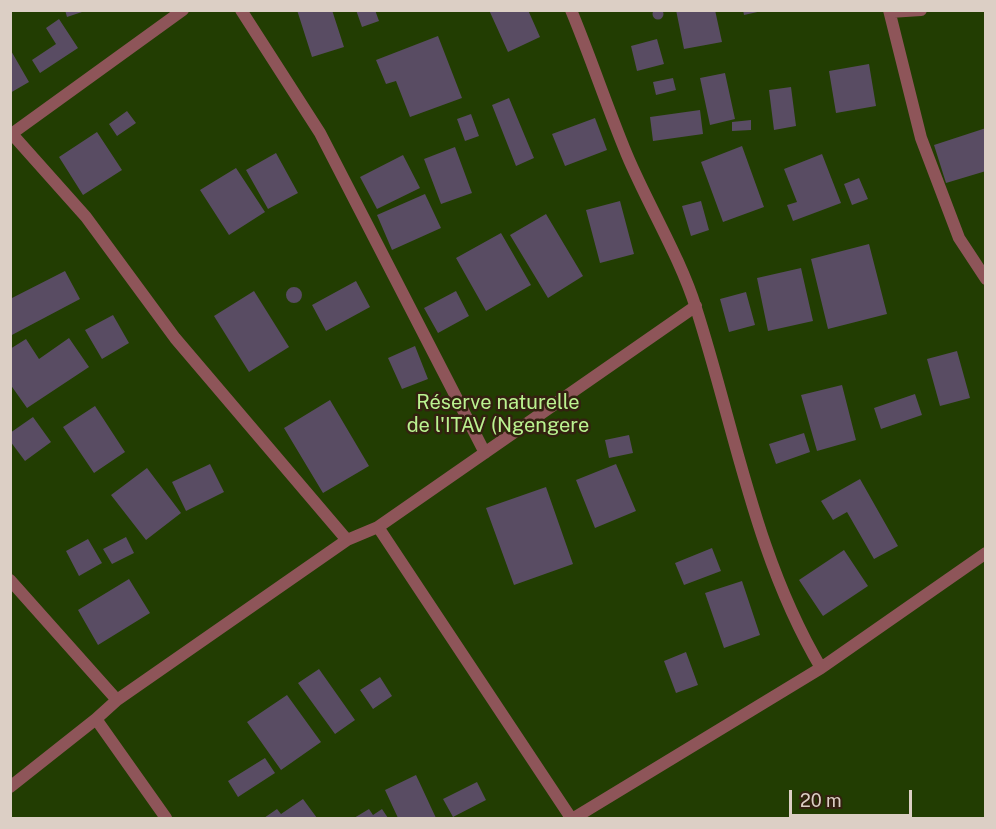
<!DOCTYPE html>
<html>
<head>
<meta charset="utf-8">
<style>
	body { margin:0 }
	#map { position:relative; width:996px; height:829px; overflow:hidden; background:#332110; font-family:"Public Sans",sans-serif }
	canvas { display:block }
	.frame { position:absolute; inset:0; border:12px solid #dccfc5; pointer-events:none }
	.scale { position:absolute; left:789px; top:790px; width:123px; height:27px; box-sizing:border-box; border:3px solid #dccfc5; border-top:0; padding-left:8px; font-size:18px; line-height:21px; white-space:nowrap; color:#dccfc5; -webkit-text-stroke:4px #332110; paint-order:stroke }
</style>
</head>
<body>
<div id="map">
<canvas width="996" height="829"></canvas>
<div class="frame"></div>
<div class="scale">20 m</div>
</div>
<script>
const c = document.querySelector('canvas').getContext('2d');
c.lineJoin = 'round';
function fillPath(path, color) { c.fillStyle = color; c.fill(path, 'evenodd'); }
function trace(path, color, width, dash) { c.strokeStyle = color; c.lineWidth = width; c.lineCap = dash ? 'butt' : 'round'; c.setLineDash(dash || []); c.stroke(path); }
function label(font, color, halo, rows, align = 'center') {
  c.font = font + ' "Public Sans",sans-serif'; c.lineWidth = 5; c.setLineDash([]); c.textBaseline = 'middle'; c.strokeStyle = halo; c.fillStyle = color; for (const [text, x, y, turn = 0] of rows) {
    c.save(); c.translate(x, y); c.rotate((+turn || 0) * Math.PI / 180); c.textAlign = isNaN(turn) ? turn : align; if (halo) c.strokeText(text, 0, 0); c.fillText(text, 0, 0); c.restore();
  }
}
fillPath(new Path2D(`
	M11,11H985V818H11Z`), '#223d02');
fillPath(new Path2D(`
	M652.5 14a5.5 5.5 0 1 1 11 0a5.5 5.5 0 1 1-11 0Z
	M65,10H85V11L67,17Z
	M297,10H332L344,47L312,57Z
	M356,10H375L379,21L362,27Z
	M489,10H528L540,37L508,52Z
	M676,10H715L722,42L684,49Z
	M743,10H762V11L744,15Z
	M59,19L78,48L40,73L32,60L56,44L46,28Z
	M438,36L462,98L410,117L396,81L386,84L376,60Z
	M657,39L664,64L637,71L631,46Z
	M10,49L29,82L10,93Z
	M869,64L876,106L836,113L829,71Z
	M725,73L735,119L710,125L700,78Z
	M673,78L676,90L656,95L653,82Z
	M791,87L796,126L774,130L769,90Z
	M509,98L534,158L516,166L492,105Z
	M700,110L703,134L653,141L650,117Z
	M127,111L136,123L117,136L109,124Z
	M471,114L479,136L465,141L457,119Z
	M595,118L607,150L565,166L552,134Z
	M751,120V130L732,131V122Z
	M986,128V171L946,183L934,145Z
	M97,132L122,170L83,195L59,157Z
	M742,146L764,207L723,222L701,162Z
	M455,147L472,193L441,204L424,159Z
	M276,153L298,193L268,209L246,170Z
	M822,154L841,203L793,221L787,205L797,202L784,169Z
	M403,155L420,188L377,209L360,177Z
	M236,168L265,212L229,235L200,190Z
	M859,178L868,199L852,205L844,184Z
	M425,194L441,228L392,250L377,215Z
	M620,201L634,254L600,263L586,210Z
	M701,201L709,230L691,236L682,206Z
	M546,214L583,276L548,298L510,235Z
	M501,233L531,285L486,311L456,258Z
	M869,244L887,314L828,329L811,259Z
	M801,268L813,321L768,331L757,278Z
	M65,271L80,299L10,336V299Z
	M356,281L370,307L326,331L312,305Z
	M286 295a8 8 0 1 1 16 0a8 8 0 1 1-16 0Z
	M254,291L289,347L249,372L214,316Z
	M456,291L469,316L438,333L424,308Z
	M746,292L755,325L729,332L720,299Z
	M113,315L129,343L102,359L85,330Z
	M69,338L89,367L27,408L10,384V349L26,339L39,359Z
	M415,346L428,379L402,389L388,358Z
	M957,351L970,398L940,406L927,359Z
	M842,385L856,440L817,451L801,395Z
	M915,394L922,415L881,429L874,408Z
	M330,400L369,466L323,493L284,428Z
	M95,406L125,452L94,473L63,427Z
	M33,417L51,442L25,461L10,441V433Z
	M804,433L810,452L776,464L769,444Z
	M629,435L633,453L609,458L605,440Z
	M210,464L224,492L186,511L172,482Z
	M616,464L636,511L595,528L576,480Z
	M147,468L181,513L146,540L111,495Z
	M860,479L898,546L874,559L847,512L833,520L821,501Z
	M546,487L573,564L514,585L486,508Z
	M126,537L134,553L112,564L103,549Z
	M88,539L102,563L79,576L66,551Z
	M712,548L721,571L684,585L675,563Z
	M844,550L868,586L823,616L799,580Z
	M129,579L150,613L98,645L78,610Z
	M742,581L760,635L724,648L705,593Z
	M686,652L698,685L676,693L664,661Z
	M319,669L355,720L335,734L298,683Z
	M380,677L392,696L373,709L360,690Z
	M287,695L321,742L281,770L247,722Z
	M265,758L275,773L238,797L228,781Z
	M416,775L436,818H398L385,790Z
	M477,782L486,800L453,817L443,799Z
	M303,799L317,818H264L277,809L281,814Z
	M369,809L373,815L382,809L388,818H354Z`), '#594c63');
trace(new Path2D(`
	M241,10L320,133L485,453
	M571,10C591,58 607,107 627,155C648,205 680,257 696,308C735,429 755,557 821,668
	M889,10L921,138L959,238L986,279
	M890,12L921,10
	M12,134L86,217L175,338L347,540
	M10,135L183,10
	M378,527L571,818
	M10,580L117,700
	M96,719L166,818
	M10,787L96,719L117,700L347,540L378,527L696,306
	M574,818L821,668L986,553`), '#8e5559', 12);
label('20px', '#bbf290', '#332110', [
	["Réserve naturelle",498,403],
	["de l'ITAV (Ngengere",498,426]
]);
</script>
</body>
</html>
